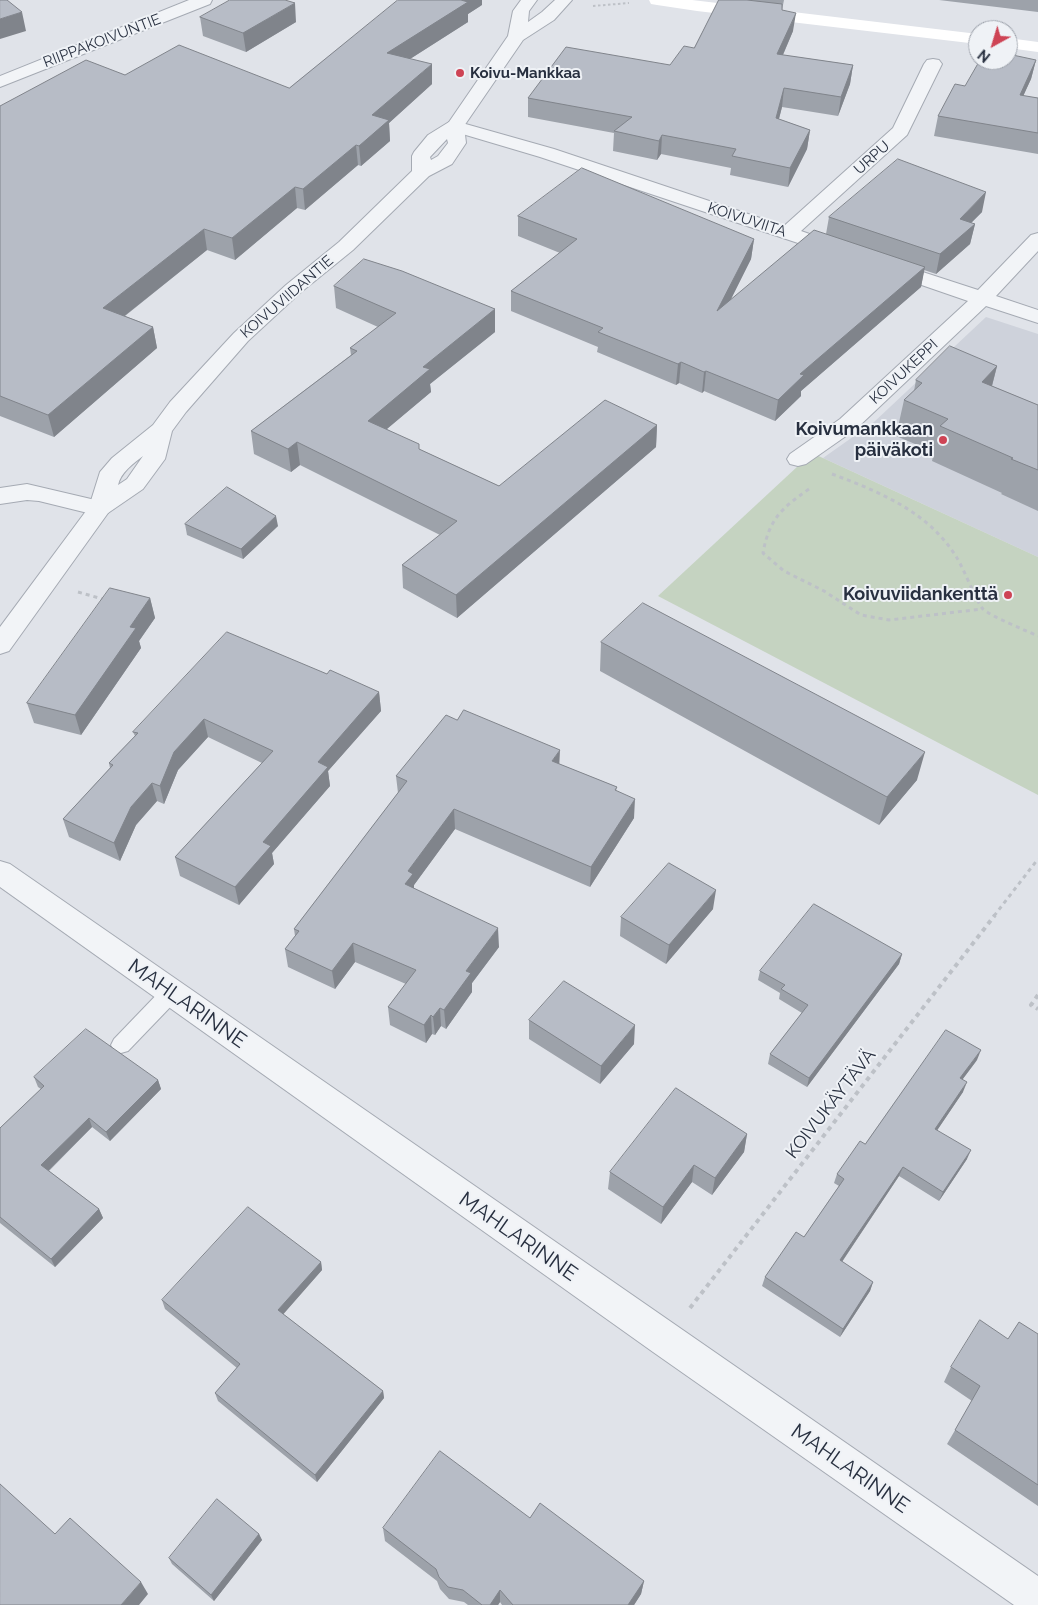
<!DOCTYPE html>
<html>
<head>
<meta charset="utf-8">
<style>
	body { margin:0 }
	#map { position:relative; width:1038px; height:1605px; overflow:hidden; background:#e0e3e9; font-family:Raleway,sans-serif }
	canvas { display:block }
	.north { position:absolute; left:968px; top:20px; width:50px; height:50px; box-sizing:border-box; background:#eff2f6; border:1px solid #9fa4ad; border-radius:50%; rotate:219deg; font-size:14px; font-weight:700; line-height:20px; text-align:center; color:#283040 }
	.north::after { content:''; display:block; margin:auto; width:18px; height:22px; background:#ce4455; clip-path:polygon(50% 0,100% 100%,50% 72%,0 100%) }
</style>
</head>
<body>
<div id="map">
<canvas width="1038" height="1605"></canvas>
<div class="north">N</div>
</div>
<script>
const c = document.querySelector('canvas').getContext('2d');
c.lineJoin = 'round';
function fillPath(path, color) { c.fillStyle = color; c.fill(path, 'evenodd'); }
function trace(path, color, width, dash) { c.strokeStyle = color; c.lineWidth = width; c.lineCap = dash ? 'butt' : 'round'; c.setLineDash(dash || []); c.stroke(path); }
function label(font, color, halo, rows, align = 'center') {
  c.font = font + ' Raleway,sans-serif'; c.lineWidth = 4; c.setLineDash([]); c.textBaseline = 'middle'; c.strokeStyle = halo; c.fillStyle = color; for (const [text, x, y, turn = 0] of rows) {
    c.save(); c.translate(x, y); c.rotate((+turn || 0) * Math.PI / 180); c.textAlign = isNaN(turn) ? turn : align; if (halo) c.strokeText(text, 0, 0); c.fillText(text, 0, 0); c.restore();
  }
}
fillPath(new Path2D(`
	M986,317L1038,334V557L823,458L874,422Z`), '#ced2db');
fillPath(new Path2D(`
	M812,453L1038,557V795L658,596Z`), '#c5d3c1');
const service = new Path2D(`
	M171,985L178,987L181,993L178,999L128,1051L121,1053L114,1051L111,1045L114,1039L164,987Z`);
const minor = new Path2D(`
	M189,0H212L210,4L0,87V76Z
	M933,59L939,60L942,64L907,135L801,231L844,246L847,250L844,254L837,256L540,157L449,130L446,126L449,122L455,121L554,149L784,226L893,128L924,64L927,60Z
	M1038,233V251L996,296L1038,310V323L986,306L856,429L806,464L798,466L790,464L787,459L790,454L840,419L968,301L881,271L878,267L881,263L888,261L895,263L978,290L1031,235Z
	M27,484L108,503L112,508L108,513L100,516L39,501L27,500L0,504V488Z
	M0,861L10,864L1038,1576V1605H1014L653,1352L0,887Z`);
const tertiary = new Path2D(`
	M521,0H537L529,11L528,22L542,12L555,0H572L554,20L523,40L464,126L466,143L452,164L429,176L353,250L300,293L248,341L186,412L172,431L165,459L143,489L108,513L9,651L0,654V627L89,507L100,472L112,458L153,425L170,402L234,333L286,285L339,242L412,171V156L414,152L428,135L449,122L508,36L513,11ZM447,139L448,143L438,156L431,160L430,157ZM143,456L127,479L118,485C121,472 133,464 143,456Z`);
trace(service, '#a5aab3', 2);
trace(minor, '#a5aab3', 2);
trace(tertiary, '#a5aab3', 2);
trace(new Path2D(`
	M593,6L629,3`), '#bdc1c7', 2, [2.5, 2.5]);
trace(new Path2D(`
	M832,474C880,492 929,512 957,558C963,567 978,605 983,609C990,616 1027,631 1038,636
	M809,489C782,508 769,519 763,553L784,571L824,591L861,615L889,620L982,609
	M78,592L106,600
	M994,916L1038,859`), '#bdc1c7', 3, [4, 4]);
trace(new Path2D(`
	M1038,995L1031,1005L1038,1009
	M690,1308L995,915`), '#bdc1c7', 4, [4.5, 4.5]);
fillPath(service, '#f2f4f7');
fillPath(minor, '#f2f4f7');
fillPath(tertiary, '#f2f4f7');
fillPath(new Path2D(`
	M649,0H692L978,34V44L697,11L657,5L651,4Z
	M1008,38L1038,42V52L1008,48Z`), '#fff');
fillPath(new Path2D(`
	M719,0H784L782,10L793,31L783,55L853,65L850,84L838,116L782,107L779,119L810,130L807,149L788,187L730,175L731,168L661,154L657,160L613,151L614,133L528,117V98L670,65L694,48Z
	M939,0H1038V12Z
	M482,5L468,14V22L410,59L432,84L389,123L390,141L361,166L358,165L305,210L297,208L235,260L207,250L125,316L153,327L157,348L54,437L0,416V106L125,75L289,88Z
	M200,17L296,22L246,52L203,36Z
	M1036,60L1031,79L1023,96L1038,98V154L934,136L938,116L965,86Z
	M982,212L971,223L975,224L970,244L936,274L924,270L921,287L801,391V396L775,421L704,391L702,393L679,383L676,385L597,352L598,347L511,311V291L560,253L518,236V216L754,239L751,259L731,299L826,234L829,217Z
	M334,286L495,309V332L430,384L431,392L387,429L419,449L499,486L657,425L656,447L457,618L403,588L402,565L440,535L300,465L291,472L254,454L251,431L351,355L350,348L378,327L336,308Z
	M997,366L992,386L1038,405V511L1001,494L1002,493L932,461L934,452L896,436L904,400L914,391L916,380Z
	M185,524L278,526L243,559L187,535Z
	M150,598L155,618L139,641L141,648L81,735L34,723L27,703Z
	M601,642L917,780L879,825L600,671Z
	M327,674L379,692L381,711L328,771L330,786L272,853L274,864L239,905L180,876L175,857L262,763L208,737L178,770L164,804L157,801L136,825L120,861L69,837L63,819L110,768L109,763L135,736L133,732Z
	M559,764L617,787L616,791L634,818L590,887L455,829L414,885V888L499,947L472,983V992L446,1029L441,1026L435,1035L432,1034L426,1043L390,1025L388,1007L406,984L355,962L335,989L288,967L285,949L295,936L294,929L398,793L396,776Z
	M713,909L666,964L620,936L621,917Z
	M902,954L899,964L807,1087L768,1064L770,1054L802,1013L779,999L780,993L758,980L760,971Z
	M529,1020L634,1044L600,1084L529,1039Z
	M977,1060L962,1080L963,1092L937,1130L967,1159L939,1201L899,1176L842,1262L873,1282L870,1291L840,1337L762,1286L765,1277L804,1237L839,1186L834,1183L837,1174L865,1144Z
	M34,1077L158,1080L161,1089L110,1141L92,1127L49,1171L99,1209L103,1218L55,1267L0,1223V1128L41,1089L38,1087Z
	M747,1134L744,1152L712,1195L692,1182L661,1224L608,1189L610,1172Z
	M321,1262L322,1270L283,1314L383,1391L384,1398L317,1482L218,1401L215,1393L237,1368L165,1309L162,1300Z
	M1038,1334V1506L947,1444L972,1401L944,1382L951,1367L1008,1339Z
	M530,1518L644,1581L641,1594L634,1605H502L500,1602L498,1605H468L464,1602L449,1599L440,1589L437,1581L385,1541L383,1528Z
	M259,1534L262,1540L214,1601L172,1564L169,1558Z`), '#9da2aa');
fillPath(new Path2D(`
	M459,0H482V5L468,14V22L388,73L387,53Z
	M295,3L296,22L246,52L243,33Z
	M22,12L26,31L0,39V19Z
	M796,13L793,31L775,73L777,54Z
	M1036,60L1031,79L1015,114L1020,95Z
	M432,64V84L389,123L390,141L361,166L359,146L372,115Z
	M853,65L850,84L838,116L841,97Z
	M784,88L782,107L774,137L776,118Z
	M810,130L807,149L788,187L790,168Z
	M662,135L661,154L657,160L659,141Z
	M356,145L358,165L305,210L303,189Z
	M295,187L297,208L235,260L232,238Z
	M986,192L982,212L956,238L960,219Z
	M975,224L970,244L936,274L940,254Z
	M204,229L207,250L108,329L103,308Z
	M754,239L751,259L715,331L717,311Z
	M925,267L921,287L801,391V396L775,421L778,400L800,374Z
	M495,309V332L430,384L431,392L370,443L368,421L423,367Z
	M153,327L157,348L54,437L48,415Z
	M681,362L679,383L676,385L678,364Z
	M997,366L988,401L982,382Z
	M706,371L704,391L702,393L704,372Z
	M657,425L656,447L457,618L456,595Z
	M297,442L300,465L291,472L288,449Z
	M276,516L278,526L243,559L241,549Z
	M150,598L155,618L139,641L141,648L81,735L75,715L130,627Z
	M379,692L381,711L328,771L330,786L272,853L274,864L239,905L235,887L263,842L318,762Z
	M204,719L208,737L178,770L164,804L160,786L174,752Z
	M560,750L559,770L552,761Z
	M925,752L917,780L879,825L887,797Z
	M152,783L157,801L136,825L120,861L114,843L131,807Z
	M635,799L634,818L590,887L591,867Z
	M454,809L455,829L414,885V893L405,884L408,871Z
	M716,890L713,909L666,964L669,945Z
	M498,928L499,947L472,983V992L446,1029L444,1010L466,971Z
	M353,943L355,962L335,989L332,971Z
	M902,954L899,964L807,1087L809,1078Z
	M440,1008L441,1026L435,1035L433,1017Z
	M431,1015L432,1034L426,1043L424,1025Z
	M635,1025L634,1044L600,1084L601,1066Z
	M981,1050L977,1060L956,1088L960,1078Z
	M158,1080L161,1089L110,1141L106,1132Z
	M967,1082L963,1092L932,1138L935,1129Z
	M89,1118L92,1127L45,1174L41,1165Z
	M747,1134L744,1152L712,1195L715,1178Z
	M971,1150L967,1159L939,1201L943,1192Z
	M694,1165L692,1182L661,1224L663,1207Z
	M903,1167L899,1176L837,1269L840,1260Z
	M99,1209L103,1218L55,1267L51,1259Z
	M321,1262L322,1270L280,1318L278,1310Z
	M873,1282L870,1291L840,1337L843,1329Z
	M383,1391L384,1398L317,1482L315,1475Z
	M259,1534L262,1540L214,1601L211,1595Z
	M644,1581L641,1594L634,1605H628Z
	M141,1582L148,1594L139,1605H121Z
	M500,1590V1602L498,1605H490Z`), '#80848b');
const building = new Path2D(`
	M0,0H7L22,12L0,19Z
	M230,0H285L295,3L243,33L200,17Z
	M398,0H461L468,2L387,53L432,64L372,115L389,120L359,146L356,145L303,189L295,187L232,238L204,229L103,308L153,327L48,415L0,396V106L86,60L125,75L179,45L289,88Z
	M719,0H747L782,4V10L796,13L777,54L853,65L841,97L784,88L776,118L810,130L790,168L732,156L736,149L662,135L659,141L614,131L632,117L528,98L566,47L670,65L684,46L694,48Z
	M1008,54L1036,60L1020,95L1038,98V133L938,116L955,84L965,86L980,60H1008Z
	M898,159L986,192L960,219L975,224L940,254L829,217Z
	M582,168L754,239L717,311L814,230L925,267L800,374L804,375L778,400L706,371L704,372L681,362L678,364L598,332L603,328L511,291L577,239L518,216Z
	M364,259L402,271L495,309L423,367L430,369L368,421L419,444V449L499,486L605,400L657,425L456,595L402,565L457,521L297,442L288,449L251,431L357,351L350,348L396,313L334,286Z
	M950,346L997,366L982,382L1038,405V470L1011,459L1013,458L940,426L948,419L904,400L922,383L916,380Z
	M227,487L276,516L241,549L185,524Z
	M110,588L150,598L130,627L136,628L75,715L27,703Z
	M643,603L925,752L887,797L601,642Z
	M227,632L327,674L330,670L379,692L318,762L328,767L263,842L271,846L235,887L175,857L273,751L204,719L174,752L160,786L152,783L131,807L114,843L63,819L113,765L109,763L138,733L133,732Z
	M464,710L560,750L552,761L617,787L615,790L635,799L591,867L454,809L408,871L413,874L405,884L498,928L466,971L471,973L444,1010L440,1008L433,1017L431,1015L424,1025L388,1007L416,970L353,943L332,971L285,949L299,931L294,929L407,781L396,776L446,715L457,720Z
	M669,863L716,890L669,945L621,917Z
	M814,904L902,954L809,1078L770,1054L808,1005L781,989L785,985L760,971Z
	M564,981L635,1025L601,1066L529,1020Z
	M86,1029L158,1080L106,1132L89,1118L41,1165L99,1209L51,1259L0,1217V1128L44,1086L34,1077Z
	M946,1030L981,1050L960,1078L967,1082L935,1129L971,1150L943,1192L903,1167L840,1260L873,1282L843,1329L765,1277L796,1232L804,1237L844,1179L837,1174L860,1141L865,1144Z
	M676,1088L747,1134L715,1178L694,1165L663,1207L610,1172Z
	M248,1207L321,1262L278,1310L383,1391L315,1475L215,1393L240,1364L162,1300Z
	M980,1320L1008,1339L1019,1322L1038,1334V1485L955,1430L980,1386L951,1367Z
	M440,1451L530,1518L540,1503L644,1581L628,1605H513L500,1590L490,1605H482L463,1590L448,1587L439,1577L436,1569L383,1528Z
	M0,1484L55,1534L70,1518L141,1582L121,1605H0Z
	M217,1499L259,1534L211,1595L169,1558Z`);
fillPath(building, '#b7bcc6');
trace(building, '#80848b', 1);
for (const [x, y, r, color] of [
	[460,73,5,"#ce4455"],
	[943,440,5,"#ce4455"],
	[1008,595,5,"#ce4455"]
]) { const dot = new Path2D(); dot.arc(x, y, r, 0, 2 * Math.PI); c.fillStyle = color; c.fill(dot); trace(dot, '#eff2f6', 2); }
label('15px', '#283040', '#eff2f6', [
	["RIIPPAKOIVUNTIE",102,41,-21],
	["URPU",872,158,-42],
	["KOIVUVIITA",747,220,18],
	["KOIVUVIIDANTIE",287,297,-41],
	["KOIVUKEPPI",904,372,-43]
]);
label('bold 15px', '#283040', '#eff2f6', [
	["Koivu-Mankkaa",470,73]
], 'left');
label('bold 18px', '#283040', '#eff2f6', [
	["Koivumankkaan",933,430],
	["päiväkoti",933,451],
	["Koivuviidankenttä",998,595]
], 'right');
label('18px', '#283040', '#eff2f6', [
	["KOIVUKÄYTÄVÄ",831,1104,-52]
]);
label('21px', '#283040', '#eff2f6', [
	["MAHLARINNE",187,1004,35],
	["MAHLARINNE",518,1237,35],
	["MAHLARINNE",850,1469,35]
]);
</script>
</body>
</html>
